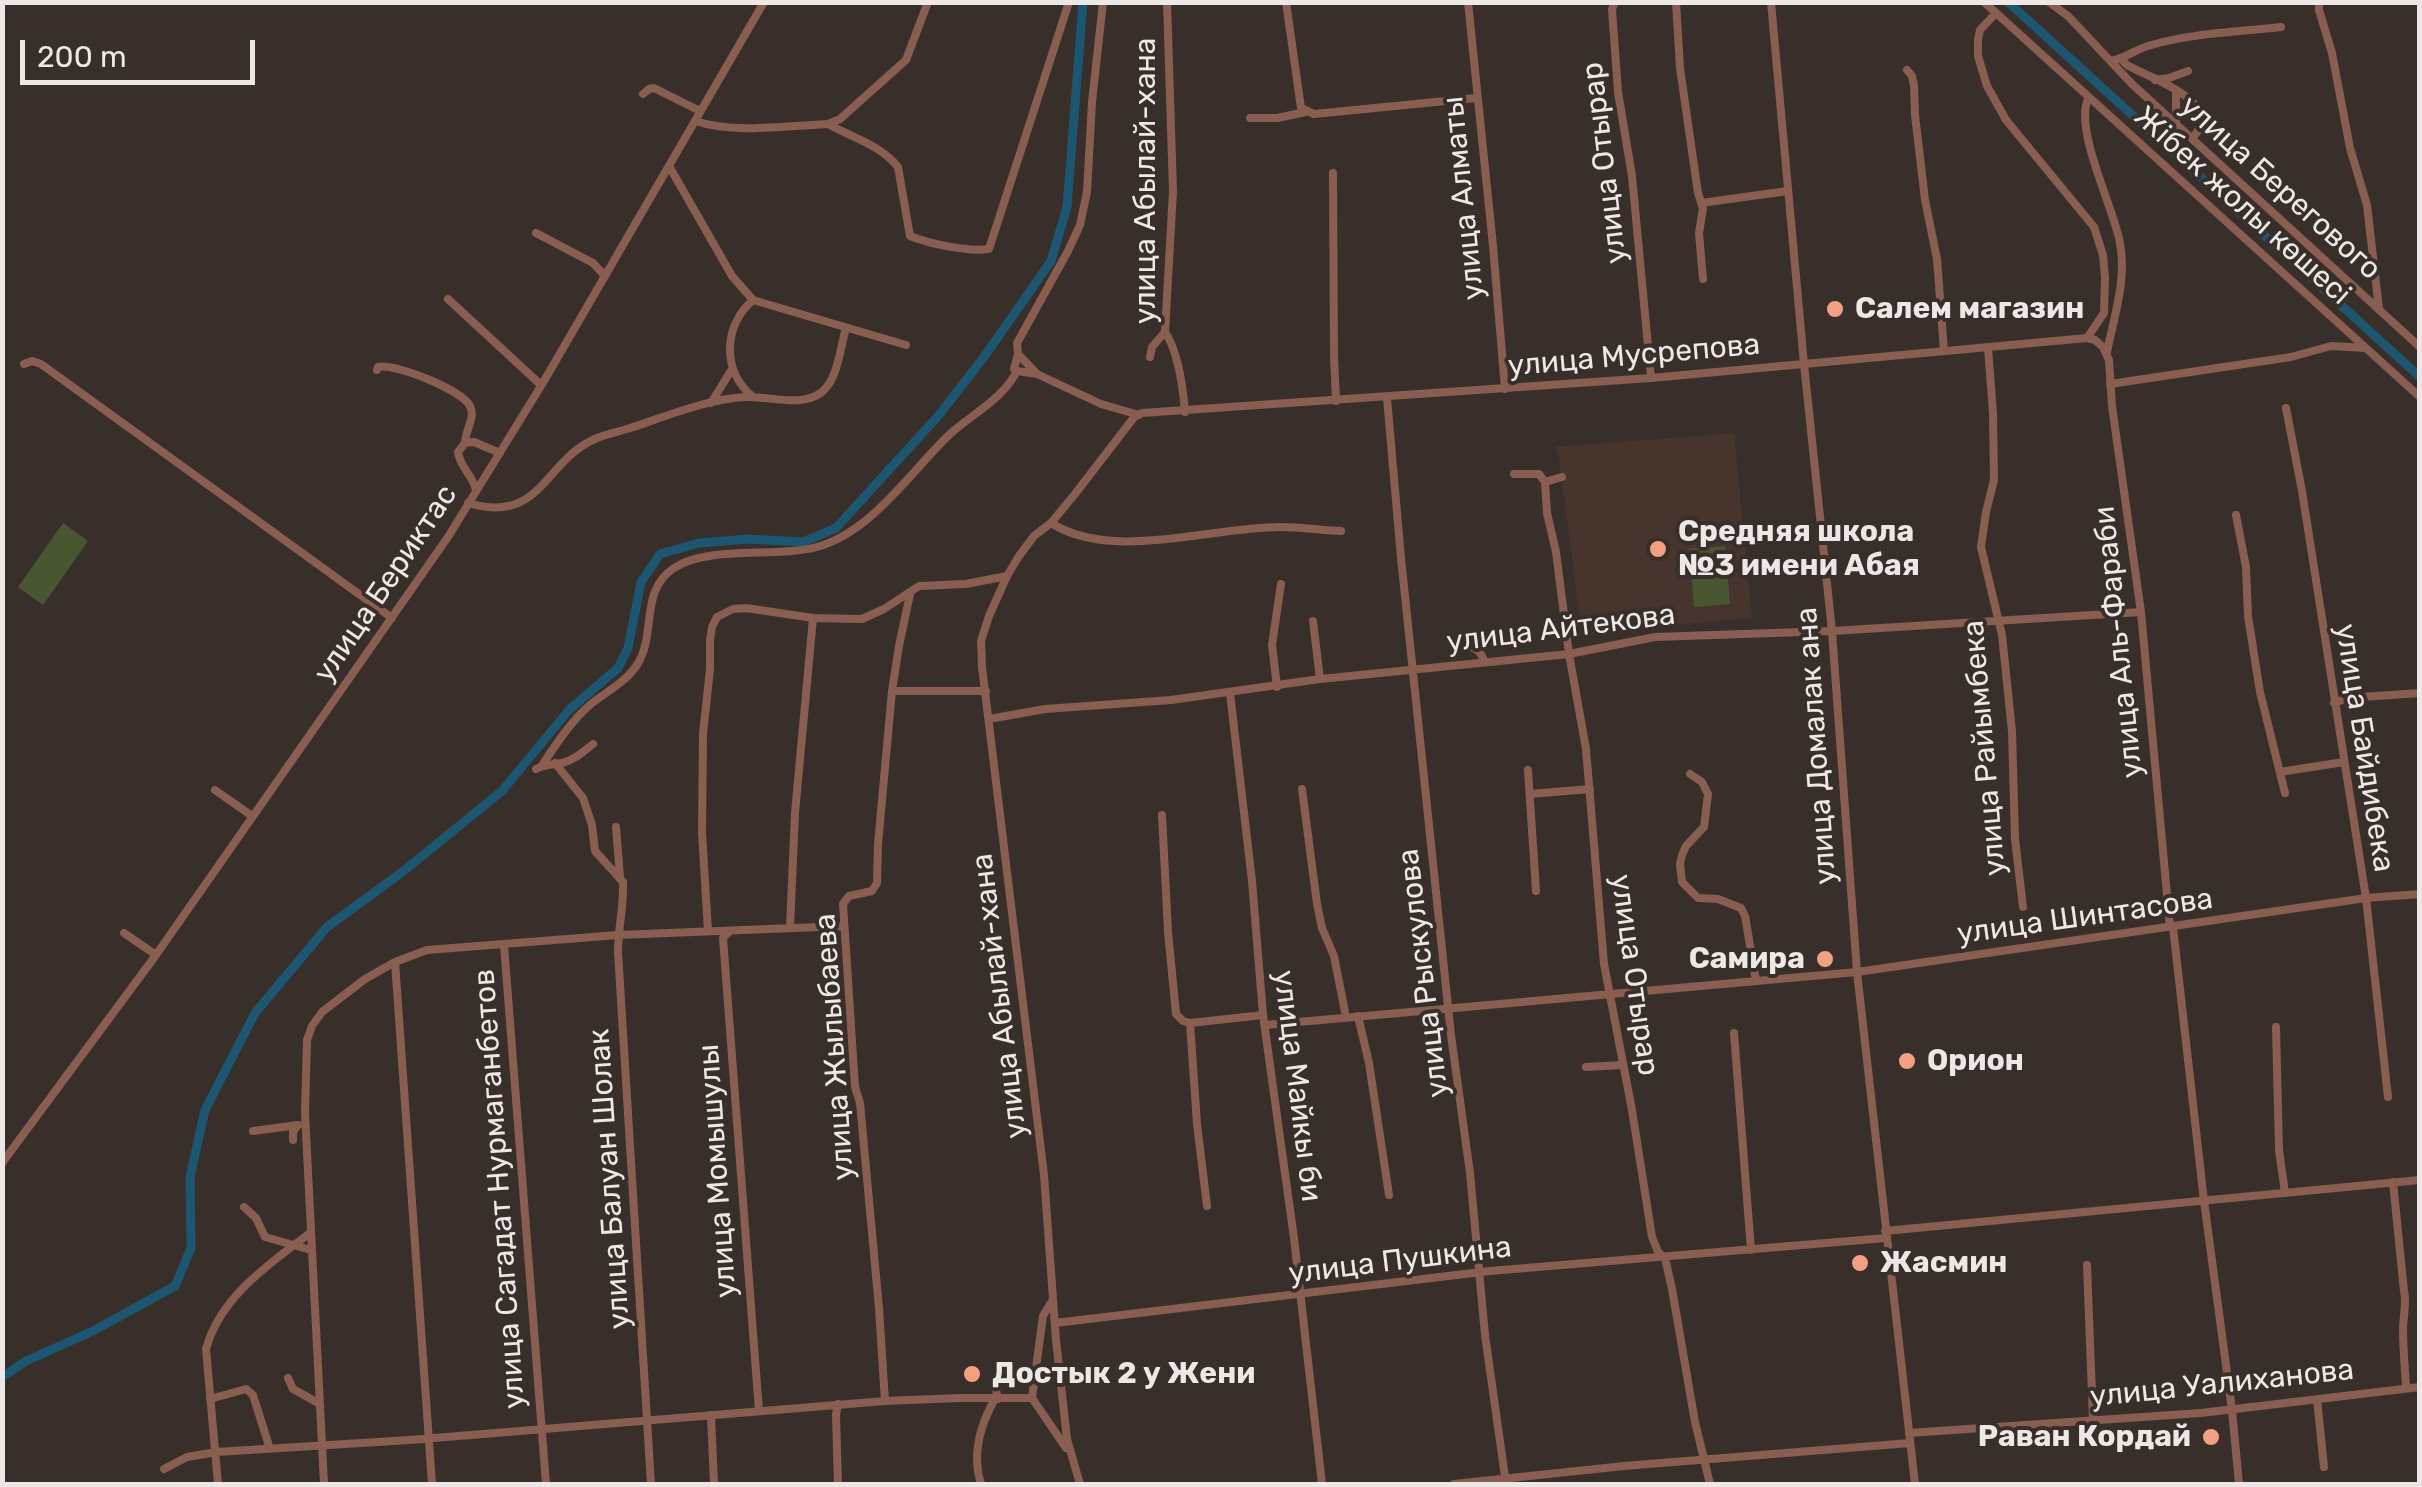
<!DOCTYPE html>
<html>
<head>
<meta charset="utf-8">
<style>
	body { margin:0 }
	#map { position:relative; width:2422px; height:1487px; overflow:hidden; background:#382f2b; font-family:Rubik,sans-serif }
	canvas { display:block }
	.frame { position:absolute; inset:0; border:5px solid #ede7e5; pointer-events:none }
	.scale { position:absolute; left:20px; top:40px; width:235px; height:45px; box-sizing:border-box; border:5px solid #ede7e5; border-top:0; padding-left:12px; font-size:30px; line-height:35px; white-space:nowrap; color:#ede7e5; -webkit-text-stroke:8px #382f2b; paint-order:stroke }
</style>
</head>
<body>
<div id="map">
<canvas width="2422" height="1487"></canvas>
<div class="frame"></div>
<div class="scale">200 m</div>
</div>
<script>
const c = document.querySelector('canvas').getContext('2d');
c.lineJoin = 'round';
function fillPath(path, color) { c.fillStyle = color; c.fill(path, 'evenodd'); }
function trace(path, color, width, dash) { c.strokeStyle = color; c.lineWidth = width; c.lineCap = dash ? 'butt' : 'round'; c.setLineDash(dash || []); c.stroke(path); }
function label(font, color, halo, rows, align = 'center') {
  c.font = font + ' Rubik,sans-serif'; c.lineWidth = 8; c.setLineDash([]); c.textBaseline = 'middle'; c.strokeStyle = halo; c.fillStyle = color; for (const [text, x, y, turn = 0] of rows) {
    c.save(); c.translate(x, y); c.rotate((+turn || 0) * Math.PI / 180); c.textAlign = isNaN(turn) ? turn : align; if (halo) c.strokeText(text, 0, 0); c.fillText(text, 0, 0); c.restore();
  }
}
fillPath(new Path2D(`
	M1734,433L1752,618L1685,624L1582,637L1559,458L1555,447Z`), '#47342c');
fillPath(new Path2D(`
	M63,523L88,541L43,605L18,587Z
	M1725,546L1730,604L1694,607L1689,549Z`), '#485731');
trace(new Path2D(`
	M2008,2L2420,377
	M2,1377L26,1361L93,1331L175,1286L191,1248L190,1177L205,1110L255,1013L327,927L401,873L502,791L569,710L618,668L628,648L641,582L660,554L699,543L748,539L803,542L836,528L939,415L984,357L1051,261L1067,207L1083,2`), '#1c5670', 9);
trace(new Path2D(`
	M1167,2L1173,191L1165,332C1178,351 1183,388 1185,412
	M1286,2L1301,108L1314,114L1476,98
	M1468,2L1493,246L1505,389
	M1615,2L1612,9L1618,92L1632,176L1651,378
	M1676,2L1680,68L1698,193L1703,208L1699,233L1703,279
	M1771,2L1804,364L1832,631L1857,972L1915,1484
	M1984,2L2420,397
	M2049,2L2068,16L2132,84L2420,347
	M2319,2V10L2332,53L2350,148L2367,205L2379,309
	M1996,13L1980,30L1978,40V56L1987,86L2006,120L2094,227L2103,255L2105,277L2104,313L2087,338
	M2121,59L2127,65C2151,79 2228,103 2192,138
	M2111,61C2125,58 2135,50 2148,46C2191,33 2237,32 2281,27
	M1907,70L1912,76L1914,85L1915,115L1925,200L1937,259L1944,351
	M2155,80L2169,78L2188,71
	M2176,91V124
	M643,94L649,89L654,88L700,111
	M2088,99C2074,131 2114,208 2120,243C2127,279 2114,317 2107,352
	M1250,118H1277L1306,112
	M695,121C735,134 785,126 828,124L840,119L906,60L928,2
	M828,124C851,137 881,145 898,167L910,236C930,244 968,252 989,249L1069,2
	M669,166L732,276L753,300L906,345
	M1333,173L1334,356L1336,401
	M1701,203L1788,191
	M536,233L593,263L605,276
	M448,299L541,385
	M2087,338L2095,340L2103,347L2109,360L2112,406L2141,612L2170,927
	M1988,348L1993,413L1994,480L1986,512L1981,547L2002,635L2012,731L2015,839L2023,907
	M1150,357L1152,347L1165,332
	M24,364L32,361L41,364L392,618
	M377,370L378,367C395,363 462,390 470,406C476,417 465,431 465,443
	M1017,371L1037,374L1101,404L1139,415
	M1037,374L1018,354L1017,343L1068,251L1080,225L1087,192L1092,102L1103,2
	M2110,384L2291,357L2331,346L2365,348
	M752,396C722,371 723,326 753,300
	M1387,398L1401,558L1451,1035L1470,1173L1485,1335L1506,1484
	M711,403L732,369
	M2286,408L2302,491L2366,898L2388,1097
	M1514,474H1539L1545,482
	M1562,477L1545,482L1547,513L1556,552L1569,654L1586,749L1604,964L1632,1110L1652,1237L1658,1252L1665,1258L1672,1289L1695,1422L1710,1484
	M476,490C473,475 460,468 458,452L465,443L474,442L500,453
	M468,503C543,525 543,460 597,438C606,434 617,432 627,429C665,417 706,399 746,397C770,396 801,408 822,392C838,379 840,348 846,328
	M2236,515L2246,567L2248,616L2260,692L2285,793
	M1051,523C1113,562 1211,527 1279,527C1300,527 1321,530 1341,531
	M1313,621L1320,679
	M1456,645C1470,646 1481,647 1484,662
	M1277,687L1272,645L1281,584
	M892,691H986
	M1230,693L1252,881L1263,1015L1294,1238L1322,1484
	M2334,703L2347,698L2420,693
	M989,719L1045,709L1171,700L1320,679L1569,654L1655,637L1832,631L2141,612
	M555,763L583,798L592,825L595,851L623,882C624,906 618,929 618,952L651,1484
	M543,764C556,744 572,720 591,704C606,692 626,682 637,665C657,634 639,591 674,568C708,545 777,558 817,547C872,532 911,471 950,434C972,414 1003,399 1017,371L1014,369L1018,354
	M536,769C545,764 551,765 562,763C574,760 583,752 593,744
	M1528,770L1536,891
	M2280,772L2344,762
	M1690,774L1702,782L1708,794L1704,827L1686,846L1682,855L1680,864L1682,882L1698,898L1718,899L1741,908L1745,916L1756,981
	M1302,789L1317,904L1322,928L1334,956L1346,1017
	M215,790L252,816
	M1530,794L1590,789
	M1162,815L1168,932L1176,1014L1183,1021L1190,1023L1263,1015
	M616,827L620,877
	M2173,927L2204,1201L2232,1410L2239,1484
	M790,928L795,813L813,618
	M708,931L702,832L703,734L710,669V640L712,627L717,617L733,609L746,608L813,618L862,619L884,609L919,586L966,584L1007,576
	M730,931L723,938L759,1411
	M124,933L156,955
	M504,945L546,1484
	M395,962L432,1484
	M1358,1016L1369,1063L1389,1195
	M1190,1023L1197,1124L1207,1206
	M1265,1025L1857,972L2366,898L2420,894
	M2276,1027L2279,1150L2285,1193
	M1734,1033L1751,1250
	M1586,1067L1622,1065
	M253,1131L298,1125
	M293,1140V1132L297,1126
	M2,1163L156,955L448,537L544,381L764,2
	M2393,1182L2404,1291C2407,1302 2403,1317 2403,1330C2403,1349 2405,1368 2406,1387
	M244,1207L256,1218L265,1237L311,1250
	M1885,1231L2420,1180
	M2087,1265L2093,1420
	M1052,1301L1043,1316L1032,1398L1066,1448
	M1055,1323L1490,1271L1886,1238
	M288,1378L293,1389L320,1404
	M994,1381L998,1399
	M210,1399L246,1389L253,1395L270,1449
	M2317,1399L2324,1467
	M885,1401L879,1308L860,1103L855,1087L843,904L849,896L872,891L877,883L878,844L892,691L899,646L910,594
	M711,1415L714,1484
	M1909,1433L2201,1413L2420,1387
	M164,1469L187,1457L216,1452L410,1440L885,1401L960,1398H1032
	M218,1484L206,1349C220,1297 269,1264 310,1233
	M324,1484L305,1113L307,1040L312,1026L322,1012L365,979L395,962L427,950L618,935L844,926
	M838,1484L836,1415L838,1404
	M981,1484C972,1455 980,1425 995,1399
	M1080,1484L1067,1439L1056,1340L1044,1175L982,667L981,641L989,616L1007,576L1019,556L1034,536L1051,523L1075,494L1135,416L1142,413L1651,378L2087,338
	M1454,1484L1624,1466L1910,1443`), '#895e51', 8);
for (const [x, y, r, color] of [
	[1835,309,10,"#f3a082"],
	[1658,549,10,"#f3a082"],
	[1825,959,10,"#f3a082"],
	[1907,1061,10,"#f3a082"],
	[1860,1263,10,"#f3a082"],
	[972,1374,10,"#f3a082"],
	[2211,1437,10,"#f3a082"]
]) { const dot = new Path2D(); dot.arc(x, y, r, 0, 2 * Math.PI); c.fillStyle = color; c.fill(dot); trace(dot, '#382f2b', 4); }
label('30px', '#ede7e5', '#382f2b', [
	["улица Отырар",1605,163,-97],
	["улица Абылай-хана",1146,181,-90],
	["улица Берегового",2280,188,42],
	["улица Алматы",1464,198,-96],
	["Жібек жолы көшесі",2242,206,42],
	["улица Мусрепова",1634,356,-5],
	["улица Бериктас",386,584,-56],
	["улица Айтекова",1561,629,-7],
	["улица Аль-Фараби",2119,642,-96],
	["улица Домалак ана",1817,746,-94],
	["улица Райымбека",1985,748,-95],
	["улица Байдибека",2364,748,81],
	["улица Шинтасова",2085,917,-8],
	["улица Рыскулова",1424,973,-97],
	["улица Отырар",1634,975,82],
	["улица Абылай-хана",1000,996,-97],
	["улица Жылыбаева",835,1047,-94],
	["улица Майкы би",1297,1086,83],
	["улица Момышулы",718,1171,-94],
	["улица Балуан Шолак",610,1179,-94],
	["улица Сагадат Нурмаганбетов",500,1189,-94],
	["улица Пушкина",1400,1261,-7],
	["улица Уалиханова",2222,1384,-6]
]);
label('bold 30px', '#ede7e5', '#382f2b', [
	["Салем магазин",1855,309],
	["Средняя школа",1678,532],
	["№3 имени Абая",1678,566],
	["Самира",1805,959,"right"],
	["Орион",1927,1061],
	["Жасмин",1880,1263],
	["Достык 2 у Жени",992,1374],
	["Раван Кордай",2191,1437,"right"]
], 'left');
</script>
</body>
</html>
